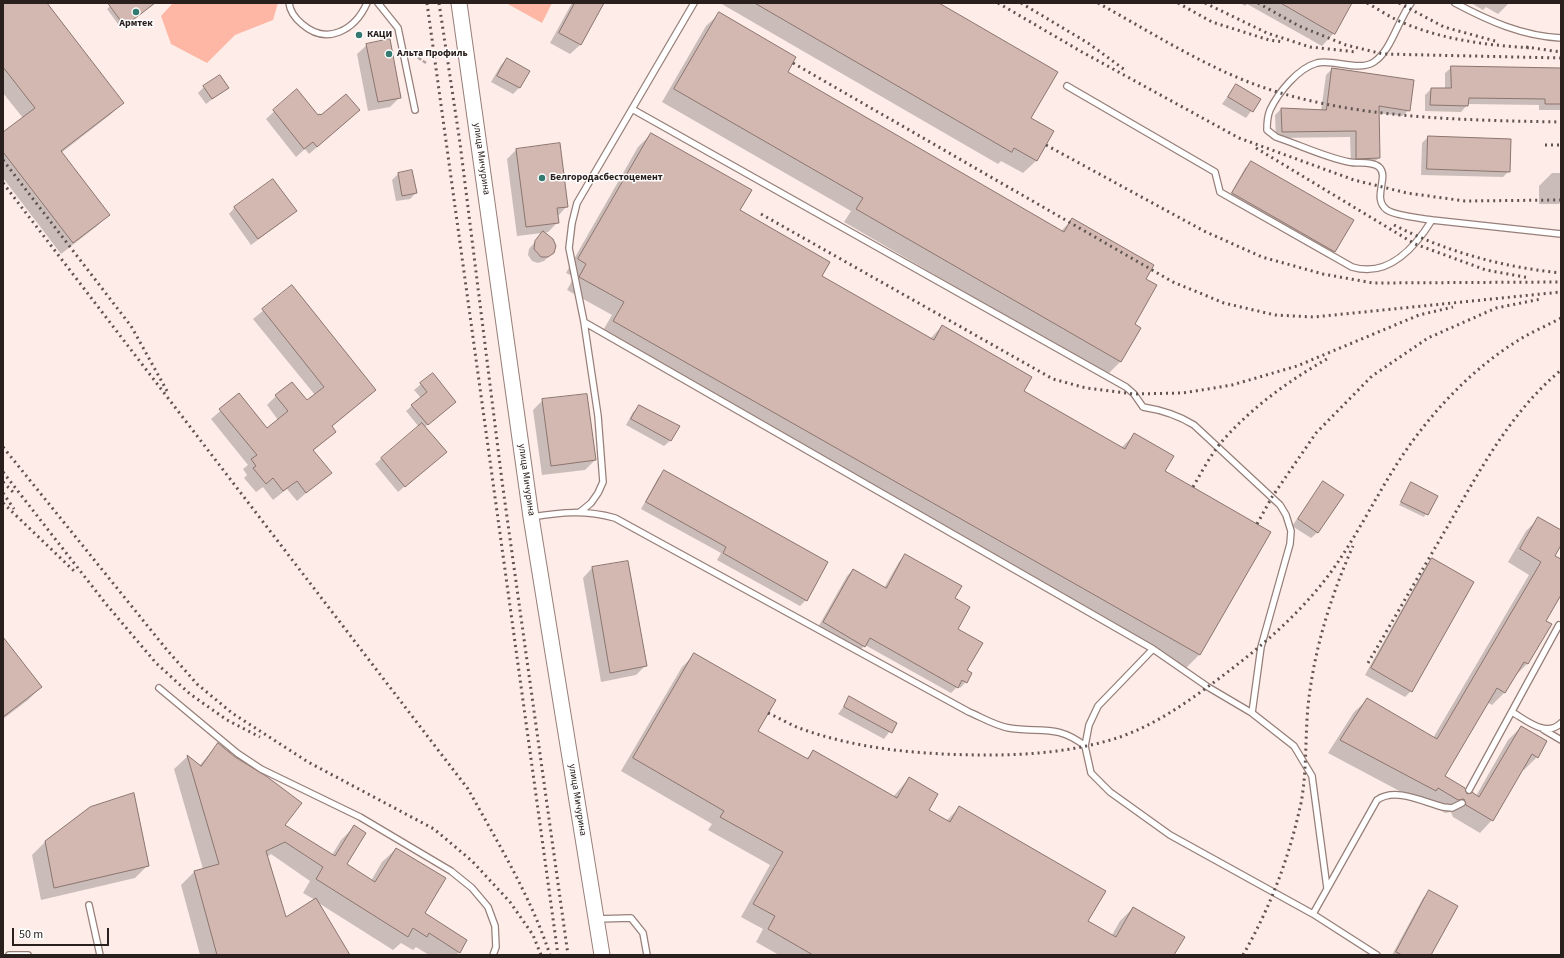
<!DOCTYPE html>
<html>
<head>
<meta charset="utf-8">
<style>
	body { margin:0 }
	#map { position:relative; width:1564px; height:958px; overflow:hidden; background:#fdece8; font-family:"Source Sans 3",sans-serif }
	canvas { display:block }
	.frame { position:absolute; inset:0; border:4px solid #29201d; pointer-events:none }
	.scale { position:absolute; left:12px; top:928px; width:97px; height:18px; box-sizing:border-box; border:2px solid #29201d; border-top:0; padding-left:5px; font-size:12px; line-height:14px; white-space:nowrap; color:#29201d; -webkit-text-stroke:3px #fefefe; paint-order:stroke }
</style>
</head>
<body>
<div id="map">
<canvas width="1564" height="958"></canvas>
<div class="frame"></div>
<div class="scale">50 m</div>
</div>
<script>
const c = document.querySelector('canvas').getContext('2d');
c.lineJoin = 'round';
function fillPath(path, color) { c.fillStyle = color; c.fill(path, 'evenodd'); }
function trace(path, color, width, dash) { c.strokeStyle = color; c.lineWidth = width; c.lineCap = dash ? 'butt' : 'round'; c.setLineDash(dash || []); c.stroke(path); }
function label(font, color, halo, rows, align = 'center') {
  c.font = font + ' "Source Sans 3",sans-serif'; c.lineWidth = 3; c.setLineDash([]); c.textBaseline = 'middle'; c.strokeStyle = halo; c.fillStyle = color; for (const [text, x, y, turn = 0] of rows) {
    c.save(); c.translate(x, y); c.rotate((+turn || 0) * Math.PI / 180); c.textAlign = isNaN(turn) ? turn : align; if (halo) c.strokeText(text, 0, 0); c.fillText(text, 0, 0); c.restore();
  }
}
fillPath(new Path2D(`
	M173,3H278L273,20L235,35L207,63L171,44L161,16Z
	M506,3H552L542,23Z`), '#feb7a5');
fillPath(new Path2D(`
	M3,3H45L122,103L111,114L61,153L108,215L97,226L61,254L3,178V133L23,118L3,93Z
	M114,3H155L121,28L107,9Z
	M572,3H603L580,45L570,54L550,43Z
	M720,3H937L1030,118L1053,131L1036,161L1023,173L1001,161L998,164Z
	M1240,3H1351L1334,33L1322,46L1247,4L1245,6Z
	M1471,3H1509L1498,14L1486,7L1483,10Z
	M719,14L786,72L1061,231L1073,219L1144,279L1133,324L1140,328L1120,362L1107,375L844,222L851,211L662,102L706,26Z
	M367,45L400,97L390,107L368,111L357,54Z
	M507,59L529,71L519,88L513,94L491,82L501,65Z
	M1452,67L1561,68V110H1539V105L1468,104L1461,112L1425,111V95L1431,89H1445V73Z
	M1332,69L1409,110L1402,116L1378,113L1379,158L1372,164H1351L1350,137L1276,138L1275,115L1281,109L1321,111L1326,75Z
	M1236,85L1260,99L1246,118L1222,104Z
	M204,87L227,88L206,104L198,93Z
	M296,91L317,117L351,118L309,154L305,149L296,157L266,119Z
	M651,134L739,211L821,277L930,339L942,326L1023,392L1121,448L1134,435L1163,472L1269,532L1199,655L1186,668L601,334L612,315L567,290L574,277L566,273L638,147Z
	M1428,137L1509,171L1503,177L1421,175L1422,143Z
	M516,150L567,206L558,216V222L548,232L544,233L550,255L544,261L538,263L532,261L528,255L529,249L542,233L517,236L507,159Z
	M1251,162L1352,220L1334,252L1328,258L1227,200L1245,168Z
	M1552,173H1561V201L1559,204H1539V186Z
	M398,174L416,193L410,199L396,201L392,180Z
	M235,207L296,211L251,245L229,214Z
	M292,287L375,390L331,427L335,432L313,451L330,472L297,501L287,489L273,500L263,487L256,492L244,478L247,475L243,469L248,465L211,419L239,395L267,429L278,420L267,405L276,396L307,402L315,395L253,319Z
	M433,374L455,402L425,427L439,458L398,492L375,464L419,427L406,411L421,398L414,390Z
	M543,400L595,460L585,470L542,475L533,410Z
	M639,406L679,426L671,440L664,446L626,425L633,412Z
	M665,471L806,600L800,606L717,560L721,553L641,509L658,478Z
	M1323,482L1318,532L1311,538L1292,526Z
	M1411,483L1436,496L1424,517L1399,505Z
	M1539,518L1561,531V543L1553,556L1561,560V593L1545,621L1550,624L1527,664L1514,677L1505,692L1492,705L1487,702L1443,777L1466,795L1476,796L1508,740L1521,727L1546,741L1537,757L1524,770L1522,769L1492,820L1480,833L1453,817L1451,812L1445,813L1425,801L1422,803L1328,753L1354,712L1367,700L1433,738L1529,575L1508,562L1526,531Z
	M905,555L953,598L956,629L966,670V682L960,688L957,687L951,693L865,645L858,652L817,629L847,576L853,570L884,588L899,562Z
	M1432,560L1411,691L1405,697L1365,675L1426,566Z
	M592,568L645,666L636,675L601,682L583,578Z
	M3,638L41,687L28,700L3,719Z
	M695,654L757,731L806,759L814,751L893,797L909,778L928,810L946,821L959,808L1087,921L1112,935L1120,921L1133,908L1173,955H779L756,942L763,929L741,917L770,865L708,830L712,824L621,771L682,667Z
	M850,698L896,723L884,739L838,714Z
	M218,744L284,826L332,855L341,840L354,827L345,864L371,881L382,862L396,849L423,914L459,952L456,955H429L416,947L413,950L401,943L393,950L317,902L349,955H200L181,885L194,872L203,869L174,769L188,756L199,766ZM271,854L310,881L303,893L315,900L285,918L267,857Z
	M45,842L148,865L135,878L41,900L32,855Z
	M1429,892L1430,955H1392L1423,898Z`), '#0003');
const building = new Path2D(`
	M3,3H47L124,103L61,151L110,215L73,243L3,152V132L35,108L3,67Z
	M108,3H155L125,26Z
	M575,3H604L581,45L559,33Z
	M755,3H939L1058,72L1031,118L1054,131L1037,161L1014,148L1012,152Z
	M1281,3H1352L1335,34Z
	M719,12L796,57L788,72L1064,232L1072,218L1154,265L1146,279L1157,285L1135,324L1141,328L1121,362L856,209L863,198L674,89Z
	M390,39L401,98L378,102L366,44Z
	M507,58L530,71L520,88L497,76Z
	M1451,66L1561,68V104H1545V99L1469,98L1468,106L1430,105L1431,88H1451Z
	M1332,68L1414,80L1410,111L1379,106L1380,158L1356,159V131L1282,132L1281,108L1326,110Z
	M220,75L229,88L212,99L203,86Z
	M1236,84L1261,99L1253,112L1228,97Z
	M297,89L318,115L320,114L321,115L346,94L360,110L317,147L313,142L304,149L273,110Z
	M651,133L752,190L740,210L830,262L822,276L934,340L942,325L1032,377L1024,391L1125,449L1134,433L1174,456L1165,471L1271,532L1200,655L613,321L624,302L579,277L586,264L578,259Z
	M1428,136L1511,139L1510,172L1427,169Z
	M560,143L568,207L557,208L559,223L526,227L516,149Z
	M1251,161L1354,220L1335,252L1232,193Z
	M412,170L417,193L402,196L398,173Z
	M273,179L297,211L258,239L234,207Z
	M543,231L553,239L556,246L554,253L548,257H541L534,249L535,241Z
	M292,285L376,390L332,426L336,432L313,450L332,473L306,493L297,481L283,491L273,478L266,484L253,468L256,466L251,459L257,455L219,409L239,393L267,428L288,411L275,395L292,382L307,400L324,387L262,309Z
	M433,373L456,402L428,425L411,405L427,392L420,383Z
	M587,394L596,460L551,466L542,399Z
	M639,405L680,426L671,441L631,419Z
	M422,423L447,452L405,487L381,458Z
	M664,470L828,562L807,601L723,553L726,547L646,502Z
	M1323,481L1344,495L1318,533L1298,519Z
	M1411,482L1438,496L1428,515L1401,502Z
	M1538,517L1561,530V545L1555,556L1561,559V595L1546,621L1552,624L1528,664L1524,662L1505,693L1497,688L1445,776L1465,788L1467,794L1472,792L1479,797L1521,726L1547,741L1538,758L1532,754L1493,821L1466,805L1464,799L1458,800L1438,788L1436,791L1340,740L1367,698L1437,739L1541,562L1520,549Z
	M905,554L962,586L955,598L970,607L958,629L983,643L967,670L972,673L967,683L962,680L958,688L870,638L865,647L823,622L853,569L886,588Z
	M1432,558L1474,582L1412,692L1371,668Z
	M628,561L647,666L610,673L592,567Z
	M3,637L42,687L3,717Z
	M694,653L776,700L758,731L808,759L813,750L897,798L909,777L938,794L929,810L950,822L959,806L1106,891L1088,921L1116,937L1133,907L1185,937L1174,955H813L768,929L775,916L753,904L783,852L720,817L724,811L633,758Z
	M849,696L897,723L892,733L844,707Z
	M218,743L235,757L266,776L302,803L285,825L335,856L354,825L366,833L347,864L375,882L396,848L446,878L425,913L467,940L460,953L429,933L427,937L413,928L408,937L316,879L323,867L285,842L266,851L286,917L316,898L350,955H217L194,871L219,864L187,755L201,766Z
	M134,793L149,866L54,888L45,841L90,807Z
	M1429,890L1458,906L1431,955H1402L1396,952Z`);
fillPath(building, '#d2b8b1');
trace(building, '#8c746e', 1);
const lane = new Path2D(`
	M289,3C290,11 296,19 302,24C327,46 355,30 367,3
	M378,3L398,28L415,110
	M694,3L577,203L572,223L569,248L584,322L1153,649L1208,687L1252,713L1294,746L1312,776L1327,888
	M1411,3C1398,20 1391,51 1374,62C1358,72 1334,59 1317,63C1298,68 1278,93 1270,110C1267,117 1267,123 1267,130L1276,137C1300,145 1324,157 1349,162C1358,164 1372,161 1379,167C1390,177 1371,198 1387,210C1396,216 1420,218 1432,220
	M1455,3C1489,21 1522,36 1561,38
	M1067,86L1215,172L1220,192L1352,267C1388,278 1414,249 1432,220L1561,234
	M632,109L1126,387L1134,394L1143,407C1162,410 1178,415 1194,425L1280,505L1286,515L1291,531L1290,544L1261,647L1252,713
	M580,512L591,503L598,493L603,482L598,416L584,322
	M532,517C562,512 585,510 615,518L969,712C981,717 996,726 1009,728C1041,733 1057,724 1085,746
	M1153,649L1098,706L1089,725L1085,746L1091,773L1110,792L1170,835L1313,914L1377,955
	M159,688L237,753L261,769L360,817L451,871L472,888L488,907L495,926L496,947L493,955
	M1512,712C1526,720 1546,738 1561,723
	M1544,730L1561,740
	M1469,790L1559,625L1561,627
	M89,905L100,955
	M1313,914L1377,800C1396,787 1423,802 1443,807L1452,808L1462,803
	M596,919L631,918L643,933L647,955
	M9,955H28`);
const secondary = new Path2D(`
	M459,3L531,517L602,955`);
trace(lane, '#977f79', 8);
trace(secondary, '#977f79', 17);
trace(new Path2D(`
	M413,54L426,63`), '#b1a29f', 2.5, [4, 2]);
trace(lane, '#fff', 5.5);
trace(secondary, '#fff', 15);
trace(new Path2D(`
	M427,3L558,955
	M439,3L460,143L502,481L568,955
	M998,3L1082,52L1239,138L1354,180L1407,193L1465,201L1561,200
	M1021,3L1088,43L1125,70
	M1098,3C1147,30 1199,63 1251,83C1346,119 1460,120 1561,122
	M1178,3L1212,22L1269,40L1283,42
	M1205,3L1267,33L1310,47L1357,52
	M1258,3L1299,26L1346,45L1383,54L1561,58
	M1367,3C1378,9 1388,16 1399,21C1442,40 1486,45 1532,48
	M1399,3L1444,27L1495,41
	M1526,47L1561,52
	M793,63L1173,282L1224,303L1275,315L1314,317L1561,292
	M1046,145L1204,231L1262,257L1323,274L1373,283L1561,282
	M1545,145H1561
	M1256,148L1415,244L1486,270L1530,278
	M3,160L131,326L167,391
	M3,183L468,789C498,843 531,897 550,955
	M761,214L1053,379L1086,388L1134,394L1183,393L1232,385L1297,366L1419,315L1453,307
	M1394,225C1447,252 1502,267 1561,273
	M3,447L167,650L197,684L232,713L308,762L434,829L472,861L510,902L533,935L541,955
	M3,472L106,604L156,663L190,694L227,720L260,737
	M3,482L14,493
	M1193,487C1201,473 1209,458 1219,445C1248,410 1288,381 1327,359
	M3,493L14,509
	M3,503L74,571
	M1257,524L1272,497L1316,433L1372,376L1428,338L1496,308L1541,299
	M1368,663C1395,617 1422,570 1449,524C1481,468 1511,412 1561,370
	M768,713C779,718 789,724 799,728C859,750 925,755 989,755C1032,755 1078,751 1120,737C1157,724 1189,701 1221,677C1262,646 1300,614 1331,572C1360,532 1380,487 1409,446C1439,404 1477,365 1522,338C1534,331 1548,325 1561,318
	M1243,955C1271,906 1289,858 1301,803C1307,771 1305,738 1308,706C1314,650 1330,598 1353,546`), '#605451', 3, [2, 4]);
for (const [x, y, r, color] of [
	[136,12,4,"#337a71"],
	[359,35,4,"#337a71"],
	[389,54,4,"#337a71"],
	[542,178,4,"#337a71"]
]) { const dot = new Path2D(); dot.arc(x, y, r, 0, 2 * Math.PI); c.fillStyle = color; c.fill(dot); trace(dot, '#fefefe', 1.5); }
label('bold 10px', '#29201d', '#fefefe', [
	["Армтек",136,24,"center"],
	["КАЦИ",367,35],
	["Альта Профиль",397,54],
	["Белгородасбестоцемент",550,178]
], 'left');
label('10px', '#29201d', '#fefefe', [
	["улица Мичурина",481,159,82],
	["улица Мичурина",526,480,82],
	["улица Мичурина",577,800,81]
]);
</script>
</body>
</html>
